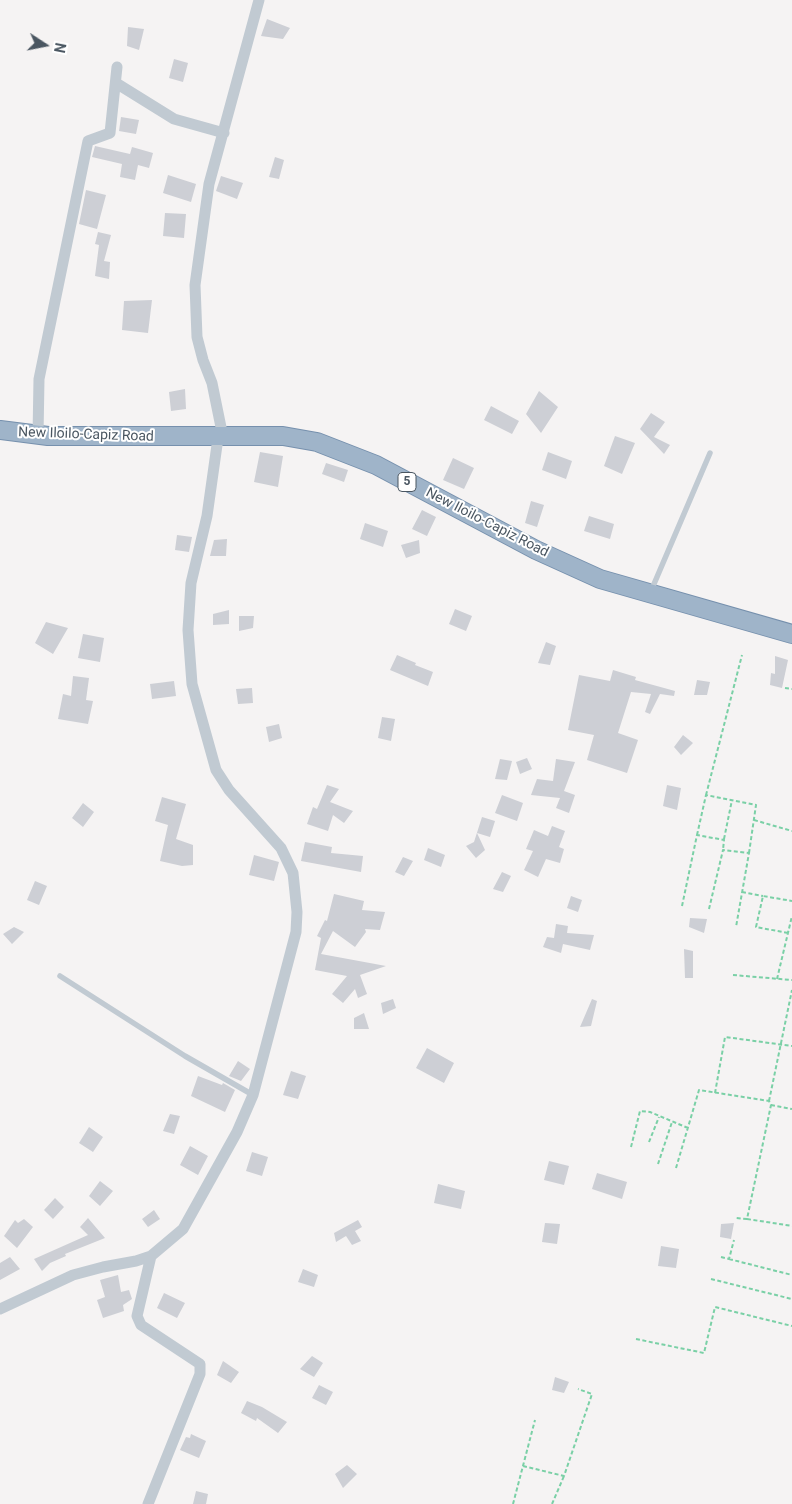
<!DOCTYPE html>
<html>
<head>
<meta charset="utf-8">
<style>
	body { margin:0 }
	#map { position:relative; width:792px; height:1504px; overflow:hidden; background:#f5f3f3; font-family:Roboto,sans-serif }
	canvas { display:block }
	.north { position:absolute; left:20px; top:20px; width:50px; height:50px; -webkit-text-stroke:4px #fff; paint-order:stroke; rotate:101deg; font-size:14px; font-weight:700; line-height:20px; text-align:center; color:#4a5661 }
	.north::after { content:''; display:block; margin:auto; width:18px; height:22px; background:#4a5661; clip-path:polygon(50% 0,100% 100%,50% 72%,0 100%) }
</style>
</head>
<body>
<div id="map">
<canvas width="792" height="1504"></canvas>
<div class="north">N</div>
</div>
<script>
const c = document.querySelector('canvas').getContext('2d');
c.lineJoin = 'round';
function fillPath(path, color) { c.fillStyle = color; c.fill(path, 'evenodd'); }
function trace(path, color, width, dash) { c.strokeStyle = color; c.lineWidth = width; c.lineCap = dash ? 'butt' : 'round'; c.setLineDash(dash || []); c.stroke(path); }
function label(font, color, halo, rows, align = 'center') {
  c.font = font + ' Roboto,sans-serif'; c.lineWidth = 4; c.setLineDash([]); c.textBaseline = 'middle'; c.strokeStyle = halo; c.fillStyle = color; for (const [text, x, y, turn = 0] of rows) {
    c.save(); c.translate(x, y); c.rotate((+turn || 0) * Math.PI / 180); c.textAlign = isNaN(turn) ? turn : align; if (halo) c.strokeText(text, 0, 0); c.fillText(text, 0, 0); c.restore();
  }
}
fillPath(new Path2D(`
	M267,19L290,28L283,39L261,36Z
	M128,27L144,29L139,50L127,46Z
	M174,59L188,63L183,82L169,78Z
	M121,117L139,120L136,134L119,131Z
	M95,146L130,154L132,147L153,153L149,168L138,165L135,180L120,177L122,164L92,157Z
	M275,157L284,160L279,179L269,177Z
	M168,175L196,184L191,202L163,193Z
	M221,176L243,183L237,199L216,191Z
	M86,190L106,195L97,229L79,224Z
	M165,213L186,214L184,238L163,236Z
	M98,232L111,235L104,261L110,262L109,279L95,276L99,245L95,244Z
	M152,300L148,333L122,330L124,301Z
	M185,389L186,409L171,411L169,392Z
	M539,391L558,407L541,433L526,414Z
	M491,406L519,421L512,434L484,420Z
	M651,413L665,422L654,437L670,445L664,454L640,429Z
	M615,436L635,443L622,474L604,466Z
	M260,452L283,456L278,487L254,482Z
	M548,452L572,461L566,479L542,470Z
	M453,458L474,468L464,489L443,480Z
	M326,463L348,470L344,482L322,474Z
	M531,501L544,505L537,527L525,523Z
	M422,510L436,517L427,536L412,529Z
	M589,516L614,524L610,539L584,531Z
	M365,523L388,531L383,547L360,539Z
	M177,535L192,537L189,552L175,550Z
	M227,539L226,556H210L214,540Z
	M419,540L420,553L406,558L401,545Z
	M455,609L472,616L466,631L449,624Z
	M229,610V624L213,625V614Z
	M239,616H254L253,628L239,631Z
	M46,622L68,628L53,654L35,643Z
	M83,634L104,638L100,662L78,658Z
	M546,642L556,646L550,665L538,663Z
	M397,655L416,663L415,665L433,672L428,686L390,670Z
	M775,656L788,660L782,688L770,685L771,673L775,674Z
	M613,670L636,677L635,680L675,691L674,696L660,694L650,714L645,712L651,694L631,692L618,733L638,740L627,773L587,760L594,735L568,730L579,675L610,681Z
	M73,676L89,678L86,700L93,701L88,724L58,719L63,694L71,696Z
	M697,680L710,682L707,695H694Z
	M174,681L176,696L152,699L150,684Z
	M252,688L253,703L238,704L236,689Z
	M382,717L395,719L391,741L378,738Z
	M279,724L282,738L269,742L266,727Z
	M683,735L693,743L681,755L674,747Z
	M527,758L532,769L520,774L516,762Z
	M500,759L512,761L507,780L495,779Z
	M556,759L575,762L564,791L575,795L569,813L556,808L560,798L531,795L537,779L553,781Z
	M327,785L339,789L330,802L353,811L344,823L333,815L328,831L307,824L313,807L317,809Z
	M667,785L681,788L677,810L663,806Z
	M502,795L523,803L517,821L495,813Z
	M162,797L186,804L176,839L193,845V865L182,866L160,861L168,825L155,821Z
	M83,803L94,812L83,827L72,818Z
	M482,817L495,821L490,837L477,833L485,850L476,858L466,846L474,842Z
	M552,826L565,831L559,847L564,849L560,863L546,859L538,877L524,870L533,851L526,849L534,830L548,836Z
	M305,842L332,847L331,853L363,856L361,872L301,861Z
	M428,848L445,855L441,867L424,860Z
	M254,855L279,862L274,881L249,875Z
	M403,857L413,861L404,876L395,872Z
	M502,872L511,876L503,892L493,889Z
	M35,881L47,886L39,905L27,900Z
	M334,894L364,901L362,910L385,912L380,930L365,929L366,932L355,947L333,931L321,954L386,966L360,975L367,994L358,998L355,989L343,1003L332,994L347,976L315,970L321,938L317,936L325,920L327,921Z
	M571,896L582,900L578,912L567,908Z
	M690,918L707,919L704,933L689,927Z
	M556,924L568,926L567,933L594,935L590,950L563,944L561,953L543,947L547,937L554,938Z
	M14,927L24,932L12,944L3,934Z
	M684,949L693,951V978H685Z
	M393,999L396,1008L383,1014L381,1003Z
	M592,999L597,1001L591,1026L580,1027Z
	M364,1013L369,1029H354V1018Z
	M427,1048L454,1063L444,1083L416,1068Z
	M238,1061L250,1069L241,1081L229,1076Z
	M291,1071L306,1076L298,1099L283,1095Z
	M198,1076L222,1085L223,1083L235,1090L225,1112L191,1096Z
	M170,1114L180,1116L174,1134L163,1131Z
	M89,1127L103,1137L93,1152L79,1143Z
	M190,1146L208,1156L198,1175L180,1165Z
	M252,1152L268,1157L262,1176L246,1171Z
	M549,1161L569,1166L564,1185L544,1180Z
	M597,1173L627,1182L622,1199L592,1189Z
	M100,1181L113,1191L100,1206L89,1196Z
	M438,1184L465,1191L461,1209L434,1203Z
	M55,1198L64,1207L53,1219L44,1210Z
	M154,1210L160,1219L148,1227L142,1219Z
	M88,1218L105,1238L65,1254L66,1256L50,1263L42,1271L34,1259L88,1235L80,1227Z
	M24,1219L33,1227L17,1248L4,1236L15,1220L18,1223Z
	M358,1220L362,1227L355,1231L361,1241L352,1245L346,1236L336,1242L334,1233Z
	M545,1223L560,1224L557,1244L542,1242Z
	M734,1223L731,1239L720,1237L721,1224Z
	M661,1246L679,1249L676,1268L658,1266Z
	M10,1257L20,1269L0,1280V1263Z
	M303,1269L318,1275L314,1287L298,1282Z
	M118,1275L121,1292L129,1290L132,1299L123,1305L124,1311L103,1318L97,1300L105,1297L100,1280Z
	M164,1293L185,1303L177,1318L157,1308Z
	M312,1356L323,1363L314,1377L300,1369Z
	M223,1361L239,1372L231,1383L217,1375Z
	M555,1377L569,1382L564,1393L552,1390Z
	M319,1385L333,1392L326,1405L312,1398Z
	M247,1401L262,1407L287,1422L278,1433L257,1418L256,1421L241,1413Z
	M191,1434L206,1441L199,1458L180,1450L186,1437L190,1438Z
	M347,1465L357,1474L343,1488L335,1474Z
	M196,1491L208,1494L206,1504H193Z`), '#cdcfd5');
const trunk = new Path2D(`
	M0,430L48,436H283L317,442L376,465L536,550L600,579L792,634`);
trace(trunk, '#7690ad', 20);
trace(new Path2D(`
	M785,688L792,689
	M706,795L742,655
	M754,820L792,831
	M697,835L706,795L756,805L749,853
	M724,839L732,800
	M742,892L763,896
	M682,906L697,835L724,840L723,850
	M709,909L723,850L749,853L736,927
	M788,933L756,927L763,896L792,901
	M733,975L792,980
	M777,979L792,916
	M715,1093L725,1037L792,1046
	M769,1101L792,990
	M771,1105L792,1109
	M649,1142L659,1117
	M631,1147L640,1111L650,1112L688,1128
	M658,1164L672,1122
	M676,1168L699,1090L769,1101L771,1105L747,1219L736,1218
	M747,1219L792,1226
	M721,1257L729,1259L734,1240
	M729,1259L792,1275
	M711,1279L792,1299
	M636,1339L704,1353L715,1307L792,1326
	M523,1466L564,1476L592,1394L578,1389
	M513,1504L535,1420
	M552,1504L564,1476`), '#7ad0a6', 2, [4, 2.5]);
trace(new Path2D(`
	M651,591L710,453
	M60,976L185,1056L253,1095`), '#c1cad2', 5.5);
trace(new Path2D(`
	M116,83L174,119L224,133
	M38,436L39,379L88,141L110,133L117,67
	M223,437L212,383L203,360L197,337L195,285L209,184L259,0
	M0,1309L73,1275L103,1267L136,1261L151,1256L183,1229L237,1132L253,1095L296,932L297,912L293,873L281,848L229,790L216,770L192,684L188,630L191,583L207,516L218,438
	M148,1504L200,1374V1364L141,1325L137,1316L151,1256`), '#c1cad2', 11);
trace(trunk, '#9fb4c9', 18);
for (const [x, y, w] of [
	[407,482,18]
]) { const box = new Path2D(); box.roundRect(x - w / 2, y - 9.5, w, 19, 4); c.fillStyle = '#fff'; c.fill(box); trace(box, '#4a5661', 1); }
label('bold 12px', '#4a5661', null, [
	["5",407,482]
]);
label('14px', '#4a5661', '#fff', [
	["New Iloilo-Capiz Road",86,435,2],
	["New Iloilo-Capiz Road",487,523,27]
]);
</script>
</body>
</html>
